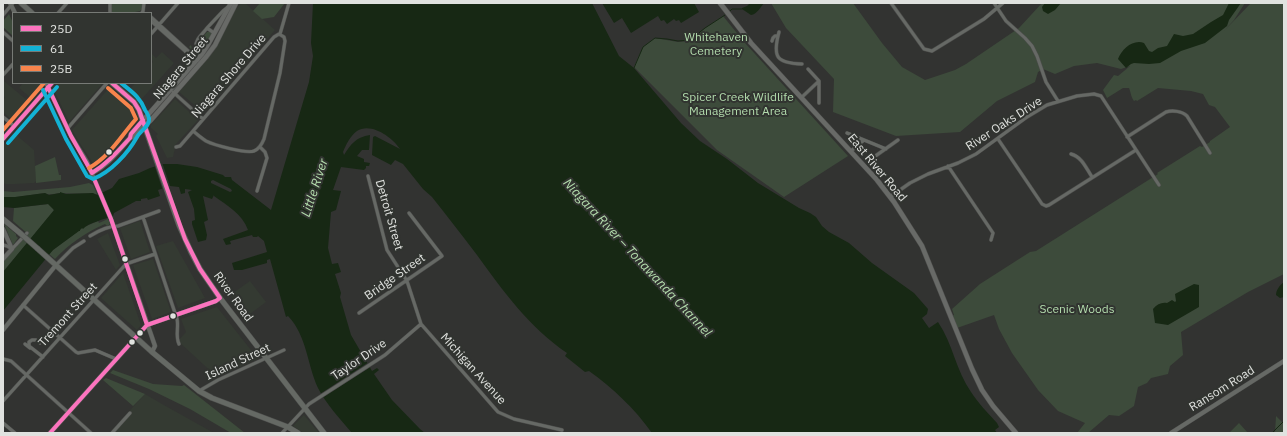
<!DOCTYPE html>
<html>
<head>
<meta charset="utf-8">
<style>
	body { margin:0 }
	#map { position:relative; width:1287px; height:436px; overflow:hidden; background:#323331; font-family:"IBM Plex Sans",sans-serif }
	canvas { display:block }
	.frame { position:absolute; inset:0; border:4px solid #e0e2df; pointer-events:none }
	.legend { position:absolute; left:12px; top:12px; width:140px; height:72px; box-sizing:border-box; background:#313430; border:1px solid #777a76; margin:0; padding:5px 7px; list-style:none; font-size:12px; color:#e0e2df }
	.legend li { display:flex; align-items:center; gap:8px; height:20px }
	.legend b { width:20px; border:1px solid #777a76 }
</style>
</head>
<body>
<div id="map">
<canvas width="1287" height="436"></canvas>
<div class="frame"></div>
<ul class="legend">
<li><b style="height:5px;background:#fc73be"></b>25D</li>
<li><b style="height:5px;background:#13b2d5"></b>61</li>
<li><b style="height:5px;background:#f8844c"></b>25B</li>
</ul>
</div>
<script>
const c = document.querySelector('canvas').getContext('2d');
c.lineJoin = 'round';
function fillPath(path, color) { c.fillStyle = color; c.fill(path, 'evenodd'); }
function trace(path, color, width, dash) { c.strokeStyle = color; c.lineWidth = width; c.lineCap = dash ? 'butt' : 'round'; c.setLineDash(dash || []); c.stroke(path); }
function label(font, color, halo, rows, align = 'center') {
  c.font = font + ' "IBM Plex Sans",sans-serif'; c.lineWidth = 4; c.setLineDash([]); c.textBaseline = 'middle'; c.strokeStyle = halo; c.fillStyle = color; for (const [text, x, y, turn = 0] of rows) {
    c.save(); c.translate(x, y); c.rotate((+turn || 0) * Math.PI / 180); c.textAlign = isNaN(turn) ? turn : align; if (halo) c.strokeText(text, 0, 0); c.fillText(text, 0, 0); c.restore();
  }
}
fillPath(new Path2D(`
	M241,3H245L275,30L204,113L179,92L214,51L233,13Z
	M162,52L174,63L139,102L128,92L135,83H151V64L153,62L151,59V53L156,58Z
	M4,81L28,101L12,120L3,112V100L5,98L3,95V82Z
	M23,83H40L42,86L31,98L19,88Z
	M60,83H103L69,122L54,90Z
	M110,87L122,98L129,105L137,120L136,123L101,162L96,165H94L81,145L72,130Z
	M175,99L198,120L176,144L173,157L167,158L156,136L158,134L151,128V125Z
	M14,133L34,150L36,181L34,183L15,184H6L3,183V146Z
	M140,221L150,252L131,259L120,228Z
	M108,233L120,265L116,270L97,239Z
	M173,241L205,298L178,308L156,246Z
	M153,259L171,312L152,319L133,265Z
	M123,273L141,325L137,330L101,298Z
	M250,281L266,302L246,317L230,295Z
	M217,307L258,359L217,377L178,341L186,332L181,319Z
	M145,394L162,404L214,433H109Z
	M304,415L319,433H303L293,426Z`), '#343a32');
fillPath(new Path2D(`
	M112,3H142V9L140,11L130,13H112Z
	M260,3H285L274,17L262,19L253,11Z
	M771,3H853L882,43L902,67L925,80L955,70L966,64L1019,28L1042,3H1245L1234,20L1224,31L1251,3H1284V274L1248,292L1181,332L1183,355L1170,366L1168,374L1151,378L1147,383L1138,387L1134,406L1119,416L1109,415L1088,433H1077L1085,423L1058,411L1038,390L1012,353L999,329L994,315L957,328L952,316L954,315L952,309L980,284L1030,252L1036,251L1158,174L1157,173L1200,146L1202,147L1210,142V141L1230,127L1215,107L1209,105L1203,94L1191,91L1158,88L1137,101L1136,100L1134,101C1131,97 1131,93 1129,88H1123L1107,98L1103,90L1114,75L1118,76L1130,66L1121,69L1097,63L1074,66L1055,74L1043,69L1038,72L1035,82L997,101L960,132L896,136L833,112L834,79L786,28Z
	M9,14L13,23V36L3,27V21Z
	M723,16L745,43L848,156L784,197L717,150L634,67L643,47L655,38L678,42L690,41L705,28Z
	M207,32H210L212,34L205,46L199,54L195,53L189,47L191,45L192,49L195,51L200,50L201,47L200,40Z
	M185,58L189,62L186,58L191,60V63L169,87L186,67L185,64L183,61Z
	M55,157L59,175H61V180L36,183L35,166Z
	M89,183L93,185L97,194C86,193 72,194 61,193C55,193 50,196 45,193L16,197H3V191L13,192L70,187Z
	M49,204L53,208L54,211L3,272V261L28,234L13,221L14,208Z
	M108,219L110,223L109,225L107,226L105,224C86,232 69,244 55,259L49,254L53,250L82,228L98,221L99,223Z
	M4,224L16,234V236L18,238L13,245Z
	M113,370L153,384L182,386L184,385L245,433H231L190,409L149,389L110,373Z
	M106,378L145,394L133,406L103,380Z
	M1276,416L1284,424V433H1275Z
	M1239,423L1248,433H1229Z`), '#3d4b3b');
fillPath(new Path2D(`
	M313,3H592L619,56L634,68L681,123L700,141L727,159L758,183L799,208L810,213L816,217L822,226L829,232L849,243L872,263L914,293L928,309L927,314L922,318L929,328L938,322C953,344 956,371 971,392C978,403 988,413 997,423L999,427L995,430L997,433H652C635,409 613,388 589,371L585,372L565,356L567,353C530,328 503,291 477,255C462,235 447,216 432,197L423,189L403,164L395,160L391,165L372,155L373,137L375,136L400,149C392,137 371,122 357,131C350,136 346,145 343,152L344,155C351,144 356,137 370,135L369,150H362L357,156L364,159V162L370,163L369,166H366V168L364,170L341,167L333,190L341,191L336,210L331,212L328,248L332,264L338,263L341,272L335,274L341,293L340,297L351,335L372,371L377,368L379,370L374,374L392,400L420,429L425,433H352C340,419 326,404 318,388C307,364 307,336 288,316L286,317L270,259L267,260V263L242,270H234L232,263L267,252L264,241L258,236L257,237H253L252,235L230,241L231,244L226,245L223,239L248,230C242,214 228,206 214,196V195L212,199L203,196L208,220L204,222L207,235L206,240L198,242L192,224V221L195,220L194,209L188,192L192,190L185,189V193L181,194L179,187L170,186L158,190L160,196L148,200L147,198L141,199V201H136L114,213L113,216C105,219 88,223 83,229L82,228L80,230V231H79L53,250L3,311V272L54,210L48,204L14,208L3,207V197H15L45,193L49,195L60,193V192L66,194L93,193L97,195L112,188L119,179L139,173L150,168L163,164H177L197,167L223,175L225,177H231L232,180L271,210L309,82L313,56L311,43Z
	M602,3H694L699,12L681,23L679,20L676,21L674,19L667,24L664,20L661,21L658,16L631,33L622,18L614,23Z
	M750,3H764C760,8 757,14 751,15L742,9V8L747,6Z
	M1045,3H1061L1055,10L1048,14L1043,11L1042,7Z
	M1229,3H1241L1229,20L1227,26L1205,43L1181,51L1160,63L1149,64L1134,63L1131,64L1126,68L1118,59C1122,49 1133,39 1144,43L1149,51L1152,52L1158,48L1167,46L1174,34L1183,36L1193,34L1211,22L1223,15Z
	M1284,282V297L1280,298L1276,295C1276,290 1280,285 1284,282Z
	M1194,284L1199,285V307L1168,325L1155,323L1153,309C1157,304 1162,302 1167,303L1172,300L1175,302L1176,301L1175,294Z`), '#172814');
fillPath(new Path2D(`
	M162,162L171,189L163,191L154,164Z
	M213,180L231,189L232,191L230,192L211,183V181Z
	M369,362L372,366L322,398L320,394Z`), '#323331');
trace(new Path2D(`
	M730,11L732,9H742
	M634,68L643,47L655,38L667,39L678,41L690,40L705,28L725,15
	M1272,433L1284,421`), '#172814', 1);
const minor = new Path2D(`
	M891,3L924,49L932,51L984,19L1003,3
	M994,3L1006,21L1025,38L1032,46L1037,56L1046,82L1058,101
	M58,13L67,3
	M110,13V3
	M142,13L143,11L144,3
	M3,15L13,3
	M151,17L198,60
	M151,21L185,51L195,62
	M207,28L223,11L228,7
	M3,32L13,41
	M779,32C772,58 777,63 802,64
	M151,34L178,3
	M279,34L284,37L285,41L280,73L264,139C262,144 259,149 254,151C246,154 214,145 206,141C201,138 197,134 193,131L274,37Z
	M280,34L289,3
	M772,41L773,38L775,36H778
	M196,47C195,39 203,34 207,28L214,33
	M808,69L819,81V103
	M3,75L13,64
	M173,92L203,119
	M802,97L819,81
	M3,117L14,126
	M67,129L107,83
	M847,133L886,149
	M1127,137L1166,112C1172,110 1182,111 1187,116L1210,153
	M998,139L1042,204L1046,206L1049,205L1136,150
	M176,147L180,146L193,131
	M851,151L864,140
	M1071,154C1082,157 1086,168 1092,177
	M874,157L898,140
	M948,166L993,233L991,240
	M368,176L387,250L407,281L421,324L498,412L514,419L562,430
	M257,191L267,158L265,152L260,147
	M890,197L910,183L928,174L958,163L976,154L1027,117L1047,105L1077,96L1094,94L1101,96L1159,185
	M143,217L177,319C179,327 175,336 179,344
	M90,236C98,231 109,226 118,226L159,211
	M3,245L7,246L12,249L27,233
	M56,265L73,248L84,241
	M23,305L76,352L78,353L95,350L116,359
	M359,313L442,256L409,213
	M40,343L36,340H32L29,342V346L43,357
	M25,344L30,348
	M3,359L11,361L91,433
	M199,391L218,380L284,350
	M3,401L126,264L155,254
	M3,423L15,433
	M112,433L130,413
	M282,433L309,404L385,355L421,324`);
const tertiary = new Path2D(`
	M10,3L15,13
	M46,83L71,136L87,162L111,219L155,346L152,352
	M3,139L52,83
	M3,229L12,249L3,259
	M3,330L56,265
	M50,433L147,325L216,301L220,298
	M1171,433L1284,361`);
const secondary = new Path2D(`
	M720,3L751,43L877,180L894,202L922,246L972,369L982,390L993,406L1016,433
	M130,138L134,136L151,120L206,57L215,45L236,3
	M92,173C108,165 118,151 130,138L131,134L202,54L209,43L231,3`);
const primary = new Path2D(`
	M21,3L32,13
	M112,83L134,102L139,110L179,225L191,252L200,269L220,298L324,433
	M3,219L20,233
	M38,249L152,352L199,391L212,398L288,427L298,433`);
trace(minor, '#4e4f4d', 4);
trace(tertiary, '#4e4f4d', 5);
trace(secondary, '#4e4f4d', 5.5);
trace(primary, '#4e4f4d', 6);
trace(minor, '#666965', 3);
trace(tertiary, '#666965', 4);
trace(secondary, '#686a67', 4.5);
trace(primary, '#656964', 5);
const primaryBridge = new Path2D(`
	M20,233L38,249`);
trace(primaryBridge, '#4e4f4d', 6, []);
trace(primaryBridge, '#656964', 5);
trace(new Path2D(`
	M48,87L71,136L92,173C107,164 118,151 130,138L131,134L143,120
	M3,139L52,83
	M95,181L111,219L147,325
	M50,433L147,325L216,301L220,298L200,269L185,239L139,110L134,102L112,83`), '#fc73be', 4);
trace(new Path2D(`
	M43,90L66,139L87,176L93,179C111,172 128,153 137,137C140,131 150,126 149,119C149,116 147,113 145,110C140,97 132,92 121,83
	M8,143L57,87`), '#13b2d5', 4);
trace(new Path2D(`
	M3,130L44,83
	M89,168C111,155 120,137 136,119L131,108L108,88`), '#f8844c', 4);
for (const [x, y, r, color] of [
	[109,152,3.5,"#e0e2df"],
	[125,259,3.5,"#e0e2df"],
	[173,316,3.5,"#e0e2df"],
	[140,333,3.5,"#e0e2df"],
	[132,342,3.5,"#e0e2df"]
]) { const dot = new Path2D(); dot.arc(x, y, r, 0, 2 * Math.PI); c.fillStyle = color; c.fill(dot); trace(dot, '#313430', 1.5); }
label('12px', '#b3dcad', '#313430', [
	["Whitehaven",716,38],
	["Cemetery",716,52],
	["Spicer Creek Wildlife",738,98],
	["Management Area",738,112],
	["Scenic Woods",1077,310]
]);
label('12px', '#e0e2df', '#313430', [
	["Niagara Street",181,68,-50],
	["Niagara Shore Drive",229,76,-49],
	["River Oaks Drive",1004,124,-33],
	["East River Road",877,168,50],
	["Detroit Street",389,215,74],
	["Bridge Street",395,277,-35],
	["River Road",233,297,54],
	["Tremont Street",68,315,-48],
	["Taylor Drive",359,360,-34],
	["Island Street",238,362,-25],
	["Michigan Avenue",473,369,48],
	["Ransom Road",1222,389,-32]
]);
label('italic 13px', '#b4ddad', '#313430', [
	["Little River",315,188,-72],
	["Niagara River – Tonawanda Channel",637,258,47]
]);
</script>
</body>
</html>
